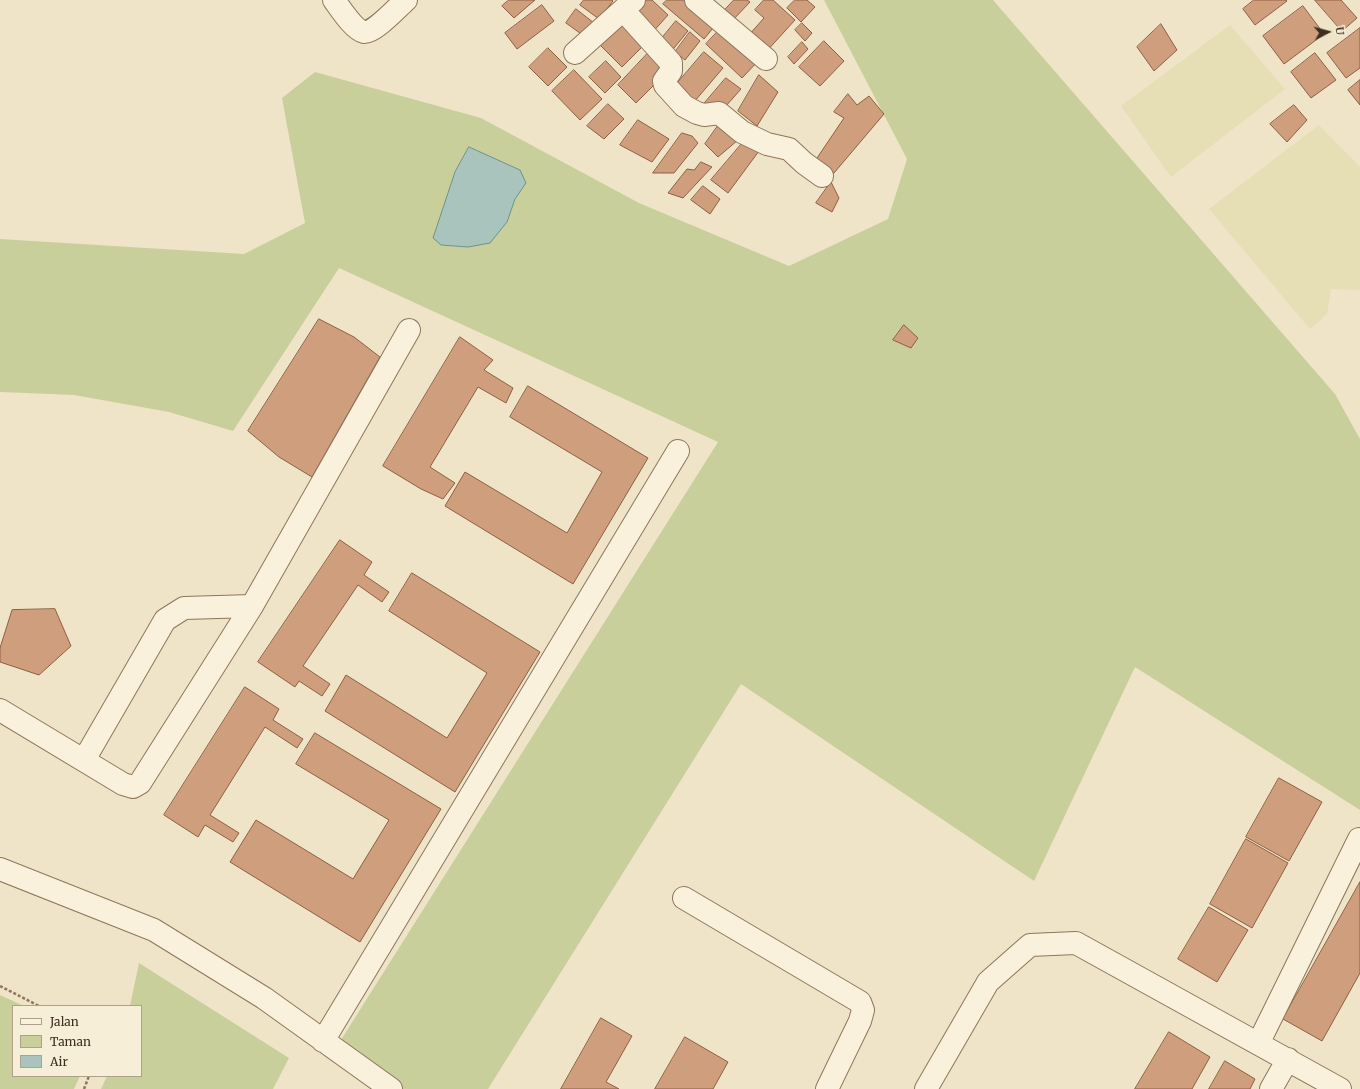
<!DOCTYPE html>
<html>
<head>
<meta charset="utf-8">
<style>
	body { margin:0 }
	#map { position:relative; width:1360px; height:1089px; overflow:hidden; background:#f0e4c8; font-family:Merriweather,serif }
	canvas { display:block }
	.legend { position:absolute; left:12px; top:1005px; width:130px; height:72px; box-sizing:border-box; background:#f7eed8; border:1px solid #ada18e; margin:0; padding:5px 7px; list-style:none; font-size:12px; color:#3d2e20 }
	.legend li { display:flex; align-items:center; gap:8px; height:20px }
	.legend b { width:20px; border:1px solid #ada18e }
	.north { position:absolute; left:1308px; top:12px; width:40px; height:40px; -webkit-text-stroke:3px #f7eed8; paint-order:stroke; rotate:84deg; font-size:11px; font-weight:700; line-height:16px; text-align:center; color:#3d2e20 }
	.north::after { content:''; display:block; margin:auto; width:14px; height:18px; background:#3d2e20; clip-path:polygon(50% 0,100% 100%,50% 72%,0 100%) }
</style>
</head>
<body>
<div id="map">
<canvas width="1360" height="1089"></canvas>
<ul class="legend">
<li><b style="height:5px;background:#faf1dc"></b>Jalan</li>
<li><b style="height:11px;background:#c9cf9b"></b>Taman</li>
<li><b style="height:11px;background:#a9c4bc"></b>Air</li>
</ul>
<div class="north">U</div>
</div>
<script>
const c = document.querySelector('canvas').getContext('2d');
c.lineJoin = 'round';
function fillPath(path, color) { c.fillStyle = color; c.fill(path, 'evenodd'); }
function trace(path, color, width, dash) { c.strokeStyle = color; c.lineWidth = width; c.lineCap = dash ? 'butt' : 'round'; c.setLineDash(dash || []); c.stroke(path); }
fillPath(new Path2D(`
	M1230,25L1285,89L1171,177L1121,106Z
	M1319,125L1360,167V290L1331,289L1327,314L1310,329L1209,209Z`), '#e6deb5');
fillPath(new Path2D(`
	M824,0H993L1335,394L1360,439V810L1135,667L1034,881L741,684L488,1089H402L339,1043L718,442L339,268L233,431L169,412L74,395L0,392V239L244,254L305,223L282,98L315,72L481,118L639,203L789,266L888,219L907,159Z
	M139,963L289,1058L273,1089H101L107,1076H141V1006H130Z
	M0,995L24,1006H13V1076H80L74,1089H0Z`), '#c9cf9b');
const water = new Path2D(`
	M469,147L520,170L526,183L515,199L507,222L490,243L468,247L441,245L433,238L455,172Z`);
fillPath(water, '#a9c4bc');
trace(water, '#6f938a', 1);
const building = new Path2D(`
	M509,0H535L514,18L502,6Z
	M584,0H612L613,1L599,19L580,5Z
	M641,0H652L668,15L651,34L629,14Z
	M667,0H691L718,22L704,39L663,4Z
	M734,0H747L750,2L731,22L722,13Z
	M764,0H773L795,20L765,53L748,36L764,18L755,10Z
	M795,0H807L815,7L801,22L787,8Z
	M1254,0H1286L1287,1L1255,25L1243,9Z
	M1315,0H1341L1357,18L1342,31Z
	M542,5L554,21L517,49L505,33Z
	M1303,6L1324,34L1284,64L1263,36Z
	M576,9L594,23L584,36L566,23Z
	M620,18L645,44L622,67L596,41Z
	M676,21L688,31L670,53L658,43Z
	M802,23L812,33L805,41L795,30Z
	M1161,24L1177,50L1154,71L1137,47Z
	M724,25L760,59L742,78L706,44Z
	M1360,28V68L1346,78L1327,53Z
	M690,32L700,41L685,60L675,52Z
	M824,41L844,61L820,86L799,67Z
	M802,42L808,49L794,64L788,57Z
	M548,48L567,67L548,86L529,67Z
	M649,52L668,71L636,103L618,85Z
	M704,52L723,68L694,102L675,86Z
	M1315,53L1336,80L1311,98L1291,72Z
	M606,61L621,77L605,93L589,77Z
	M574,70L602,99L580,120L552,91Z
	M759,75L778,92L757,126L738,111Z
	M726,78L741,89L725,107L702,106Z
	M1360,80V105L1348,90Z
	M848,94L857,105L869,96L884,114L834,173L815,161L844,118L834,112Z
	M608,104L624,119L604,139L587,126Z
	M1294,105L1307,120L1287,142L1270,124Z
	M638,120L669,139L652,162L620,145Z
	M720,123L738,140L718,157L705,144Z
	M682,133L692,136L698,143L674,173H653Z
	M745,140L759,151L728,193L711,180Z
	M701,162L712,167L683,198L668,193L687,169L694,170Z
	M831,182L839,198L832,212L816,203Z
	M703,186L720,199L710,214L691,200Z
	M319,319L354,337L380,357L312,477L279,457L248,431Z
	M904,325L918,338L911,348L893,340Z
	M460,337L493,360L484,370L513,388L506,403L478,387L430,467L455,483L443,499L421,489L383,466Z
	M528,386L648,458L573,584L445,506L465,472L567,533L602,472L510,417Z
	M340,540L372,562L364,575L389,592L382,602L358,585L303,666L330,684L322,696L299,681L295,687L258,662Z
	M412,573L540,652L455,792L325,711L346,675L447,738L487,673L389,611Z
	M55,609L71,646L39,675L0,662V648L12,610Z
	M245,687L279,709L273,720L303,739L297,748L265,727L210,815L239,833L233,842L205,825L198,837L164,815Z
	M315,733L441,809L360,942L230,862L256,820L353,879L389,820L296,764Z
	M1279,778L1322,802L1289,861L1246,837Z
	M1246,839L1288,863L1252,928L1210,904Z
	M1360,882V973L1322,1041L1283,1019Z
	M1209,907L1248,930L1217,982L1178,959Z
	M601,1018L632,1036L606,1082L619,1089H561Z
	M1169,1032L1210,1057L1192,1089H1135Z
	M685,1037L728,1062L713,1089H655Z
	M1225,1061L1255,1079L1250,1089H1209Z`);
fillPath(building, '#cf9f7d');
trace(building, '#8d5f41', 1);
const minor = new Path2D(`
	M334,0C340,8 354,30 364,32C374,33 398,7 406,0
	M696,0L766,59
	M624,11L671,63V71L664,81L665,85L684,106L697,113L704,115L719,113L742,132L767,144L789,149L804,163L822,176
	M575,53L634,0
	M0,710L123,784L133,787L140,783L252,606L409,330
	M84,760L165,620L184,608L252,606
	M0,869L154,930L264,998L391,1089
	M684,898L860,1002L863,1010L860,1021L827,1089
	M323,1041L678,451
	M1259,1042L1359,839
	M926,1089L988,982L1030,945L1076,943L1340,1089
	M1271,1089L1288,1059`);
trace(minor, '#8d765c', 24);
trace(new Path2D(`
	M0,986L39,1006
	M84,1089L89,1076`), '#8d765c', 2.5, [3, 2]);
trace(minor, '#faf1dc', 22);
</script>
</body>
</html>
